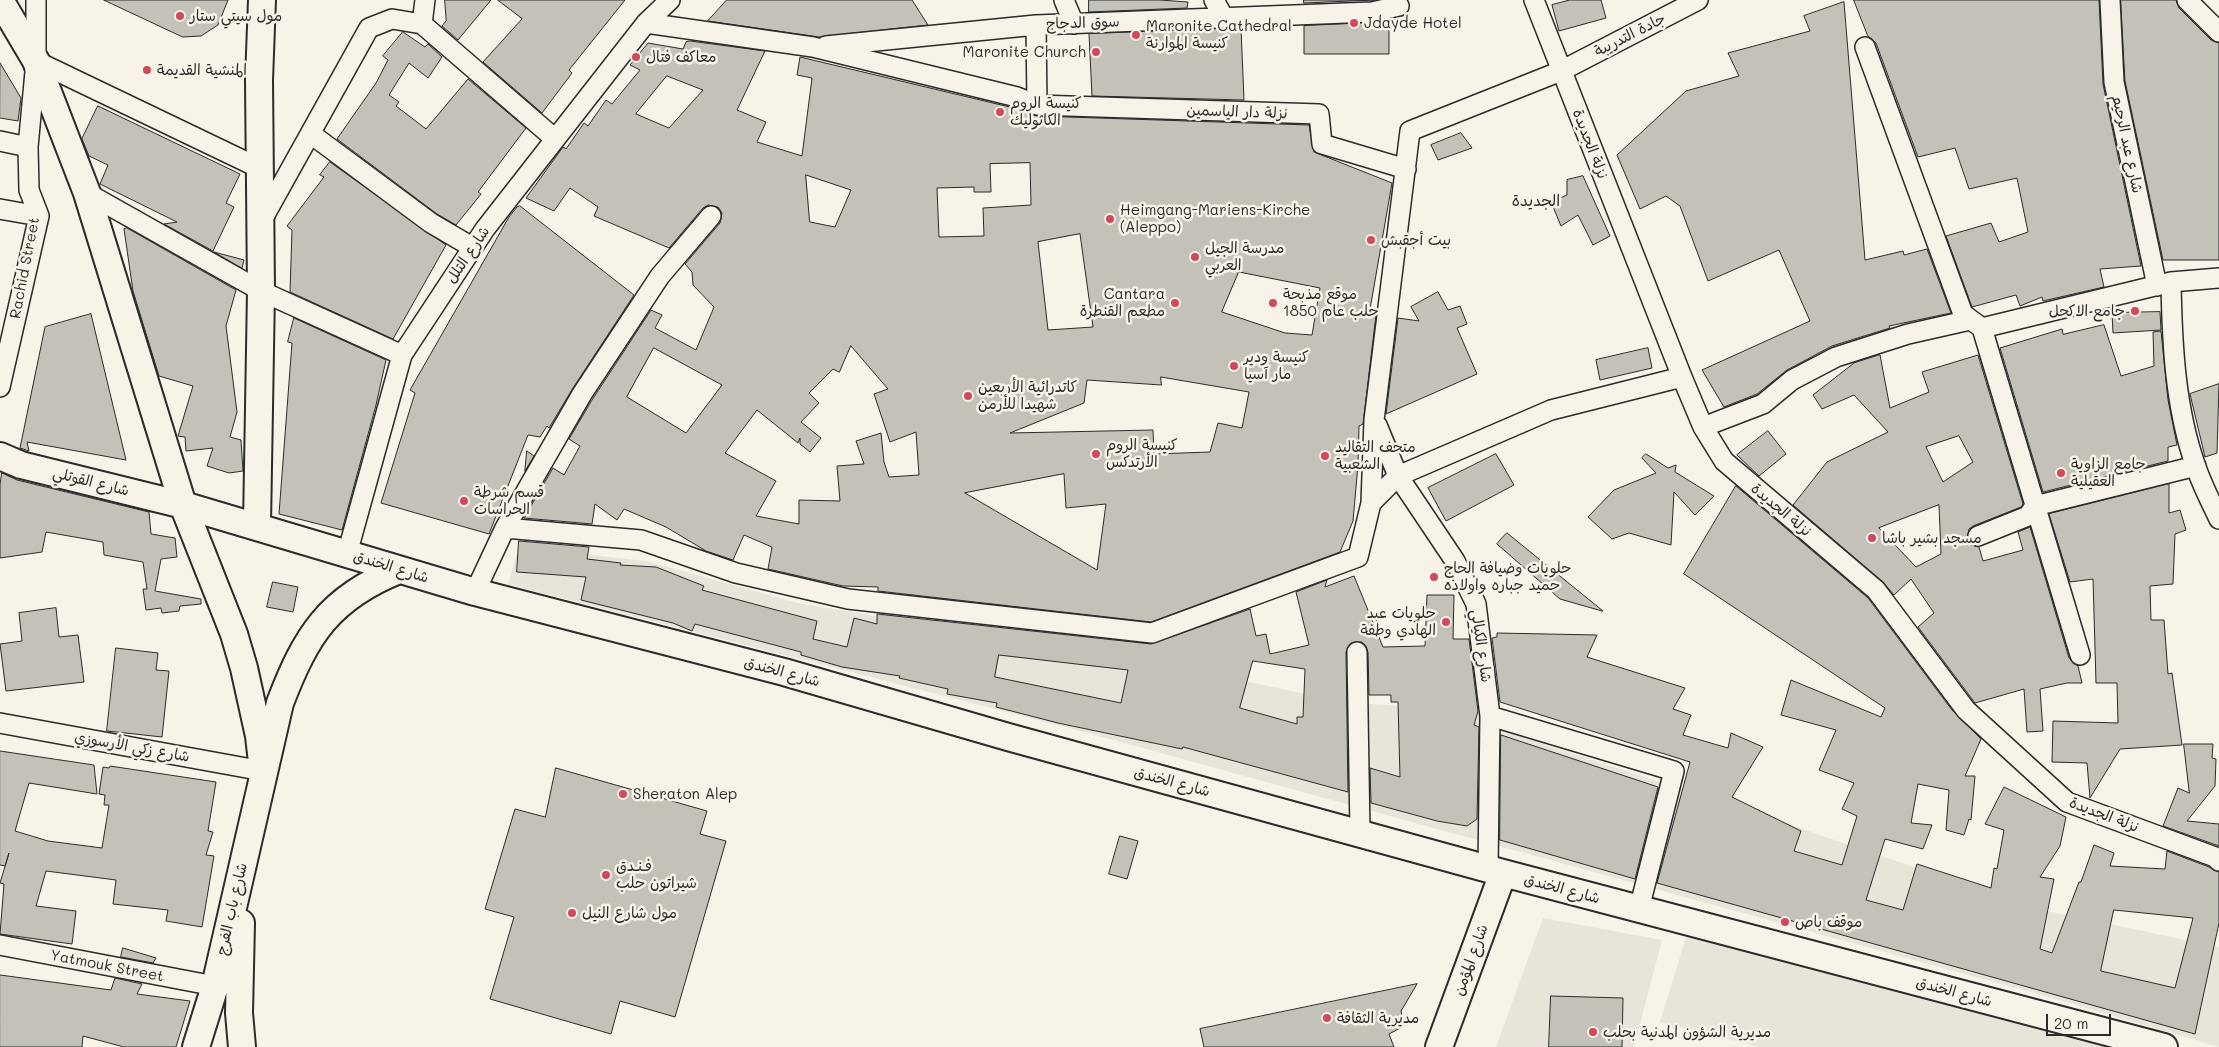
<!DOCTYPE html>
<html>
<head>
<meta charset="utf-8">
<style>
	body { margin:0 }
	#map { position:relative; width:2219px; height:1047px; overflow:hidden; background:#f7f3e8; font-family:Mali,sans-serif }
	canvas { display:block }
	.scale { position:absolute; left:2046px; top:1014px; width:65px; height:22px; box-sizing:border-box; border:2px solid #2b2b2b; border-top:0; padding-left:6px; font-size:15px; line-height:18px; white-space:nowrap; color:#2b2b2b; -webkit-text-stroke:4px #f7f3e8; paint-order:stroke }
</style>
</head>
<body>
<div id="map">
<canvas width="2219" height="1047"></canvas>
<div class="scale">20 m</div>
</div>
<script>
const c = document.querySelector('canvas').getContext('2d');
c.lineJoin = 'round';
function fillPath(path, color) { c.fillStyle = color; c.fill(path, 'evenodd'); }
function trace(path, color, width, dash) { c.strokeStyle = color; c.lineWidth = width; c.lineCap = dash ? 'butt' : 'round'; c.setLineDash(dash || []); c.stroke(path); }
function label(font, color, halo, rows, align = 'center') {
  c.font = font + ' Mali,"Playpen Sans Arabic",sans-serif'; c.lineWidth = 5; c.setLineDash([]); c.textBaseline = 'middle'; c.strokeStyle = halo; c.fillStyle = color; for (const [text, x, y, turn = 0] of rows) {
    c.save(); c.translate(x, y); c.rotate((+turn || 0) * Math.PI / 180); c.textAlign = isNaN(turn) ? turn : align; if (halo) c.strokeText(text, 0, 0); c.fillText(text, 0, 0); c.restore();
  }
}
fillPath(new Path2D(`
	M519,547L646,561L798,603L979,633L1245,681L1342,702L1476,711L1513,734L1785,823L2033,908L2219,947V1047L2045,996L1077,730L508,584Z
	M1543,918L1662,940L1634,1047H1496Z
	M1688,931L2132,1047H1759L1660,1022Z`), '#e8e4da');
const building = new Path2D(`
	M104,0H228L218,25L201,36L183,37Z
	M445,0H491L458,40L442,26L446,21Z
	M498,0H625L569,70L572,73L542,113L483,62L522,19Z
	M727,0H912L928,25L819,37L708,21Z
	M1089,0H1160L1188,2L1187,8L1089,12Z
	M1304,0H1374L1304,3Z
	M1570,0H1601L1606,18L1559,31L1552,5Z
	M1854,0H2099L2103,84L2141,266L2100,269L2104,287L2043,301L2042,297L2020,306L2016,295L1972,307L1946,236L1991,223L1999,242L2028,232L2017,178L1969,189L1955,148L1918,157L1876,43L1868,36Z
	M2121,0H2176L2179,8L2211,40L2219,43V260H2163L2125,81Z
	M1844,2L1865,260L1903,251L1904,255L1927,249L1951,313L1889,326L1890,328L1832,346L1787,370L1757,394L1724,407L1702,370L1810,321L1779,250L1708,281L1680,206L1666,196L1640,209L1617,155L1686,91L1739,76L1728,53L1810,31L1804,16Z
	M1389,22V54H1304V26Z
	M1241,28L1244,100L1092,96L1089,34Z
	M403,32L425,47L428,44L442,57L428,78L409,63L389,95L399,102L396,106L426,129L468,79L526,128L478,192L481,194L456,225L437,214L337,139L376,83L388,60L383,56Z
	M690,41L765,51L737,110L766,122L757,142L802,156L812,78L797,75L800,57L1014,108L1037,116L1309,125L1314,152L1392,183L1369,315H1376L1363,424L1359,426L1358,465L1353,521L1340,552L1151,622L878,591V587L843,586L768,569L772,547L744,535L733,560L706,551L666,527L624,509L617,520L595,504L592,524L524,518L553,468L564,475L580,446L569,439L592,400L651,310L662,315L655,328L696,350L714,307L693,285L692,272L685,264L720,223L722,213L718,207L708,205L703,208L669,248L594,216L598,207L570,188L554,211L526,198L563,147L566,149L584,123L588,126L606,100L612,104L640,70L630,65L648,43L683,49L686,42ZM667,76L703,90L669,128L636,114ZM1030,163L1031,205L983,208L984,236L939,237L937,188L974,187V192H991L990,164ZM806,175L851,190L835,227L810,222ZM1080,234L1093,327L1048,330L1038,242ZM1239,272L1320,288L1312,335L1285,333L1222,312ZM851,346L888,389L874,394L890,442L916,432L919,475L889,477L884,462L881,433L856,441L864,464L837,466L840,501L799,500V524L756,516L776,481L725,453L757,410L798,443L800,438V444L810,452L821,438L801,422L819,403L809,393L833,369L839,372ZM654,348L722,385L686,433L627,397ZM1161,377L1249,392L1242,428L1218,423L1210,452L1154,454L1153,430L1010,433L1084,403L1087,380L1161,385ZM1064,474L1066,508L1106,504L1097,570L965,493Z
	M0,63L21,98L18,121L0,118Z
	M98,106L240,174L226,203L234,207L213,251L164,224L177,222L100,184L108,165L89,156L82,139Z
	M1461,133L1472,148L1438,160L1431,145Z
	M330,162L446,245L393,339L290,292L292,230L287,226L324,177L320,175Z
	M1583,176L1610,236L1593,245L1578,215L1561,226L1551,202L1567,195V180Z
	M520,206L634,295L573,388L549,428L547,426L540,437L528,435L489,534L381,503L415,393L410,390L509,217L517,207Z
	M127,228L236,290L226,326L237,412L230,437L241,440L243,471L229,473L207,466L213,448L186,451L185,437L178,436L193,386L159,376L133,291L124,229Z
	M214,252L244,260L242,268Z
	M1438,292L1448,310L1460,306L1467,324L1457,328L1477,374L1386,414L1398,318L1419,321L1411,307Z
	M2160,312L2161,330L2113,333L2112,313Z
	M91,314L126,460L27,442L29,451L20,448L45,327Z
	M294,318L386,360L376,405L342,530L279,514L292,343L288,342Z
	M2104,325L2121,376L2154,366L2153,332L2161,331L2168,400L2177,445L2168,447V461L2043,492L2000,348L2062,329L2063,334Z
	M1648,348L1652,368L1600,380L1596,360Z
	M1880,355L1890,408L1929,392L1922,372L1978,355L2023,504L2021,507L1973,526L1969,529L1967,540L1971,545L1979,547L1983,561L2023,550L2018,532L2030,527L2069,658L2078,666L2082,683H2067L2040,689L2043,731L2027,732L2024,689L1975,703L1918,627L1934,613L1911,579L1894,595L1883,582L1793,505L1827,462L1888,432L1854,395L1822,409L1813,395L1854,363ZM1959,436L1973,462L1943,482L1926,447ZM1939,505L1941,554L1916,567L1879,528Z
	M2219,384L2217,453L2205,457L2190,394Z
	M1768,431L1786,454L1759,476L1737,455Z
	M527,451L534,456L525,471Z
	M1496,454L1514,485L1446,521L1428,488Z
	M1646,454L1668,468L1676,465L1675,472L1714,496L1695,515L1674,492L1671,545L1629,533L1612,539L1588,517L1614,490L1656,473L1642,458Z
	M2,473L17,480L149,512L151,534L175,538L177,557L161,559L155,591L201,599V604L180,606L179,611L162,613L161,608L146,610L143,589H147L143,562L104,555L103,542L46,532L42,552L0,558V485Z
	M2169,484V513L2180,510L2186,530L2175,534L2173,584L2150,586L2151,620H2164L2168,674L2172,673L2182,745L2120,749L2090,798L2087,763L2052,762L2053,721L2118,723L2117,683H2096L2093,579L2070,582L2049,514Z
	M1736,486L1868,598L1952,710L1981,739L1965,776H1975L1971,820L1969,819L1964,835L1946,830L1949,790L1918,784L1911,823L1932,825L1923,849L1885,839L1866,900L1903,910L1917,864L1991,888L1994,868L1997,869L2004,830L1985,824L2004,787L2066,817L2060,846L2040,877L2054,879L2040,949L2052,953L2079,882H2081L2094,845L2114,853L2110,866L2165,869L2167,851L2209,867L2219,872V923L2195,1034L1657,883L1690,762L1500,702L1492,638L1497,637V633L1597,635L1587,657L1685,688L1673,709L1691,715L1683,735L1728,748L1731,733L1763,747L1732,797L1801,831L1794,851L1842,865L1857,816L1842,809L1854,783L1819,770L1836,730L1781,715L1791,680L1881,717L1885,708L1684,574ZM2114,910L2193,918L2175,988L2101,971Z
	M1507,533L1603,611H1602L1560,599L1497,544Z
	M519,541L589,547L587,559L621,563L620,565L656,567L704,586L702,590L817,621L813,639L847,647L854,618L877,624V614L1151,644L1250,609L1256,636L1266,634L1270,654L1309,645L1296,592L1327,580L1325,587L1354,576L1383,647L1425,646L1427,595H1454L1453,639H1469L1478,711L1474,725L1479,727L1477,819L1467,826L1437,821L1371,803L1370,768L1400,777L1398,702H1391V695H1369L1368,652L1362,642L1351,643L1346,652L1348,792L1183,747L1182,749L1058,723L996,707L997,703L947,694L948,689L899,678L900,676L842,667L801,655V652L695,624L692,631L673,623L581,600L586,577L517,572ZM999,655L1128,670L1121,703L995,677ZM1253,661L1305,669L1303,717H1297V724L1240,708Z
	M273,582L298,587L293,612L267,607Z
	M56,608L59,637L78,635L84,682L6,691L0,644L22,641L19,613Z
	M116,648L158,653L156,670L169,671L162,737L107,731Z
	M1501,735L1658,787L1635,879L1500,840Z
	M2184,744H2213L2212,758L2216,759L2215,786L2187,821L2219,824V846L2163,826L2178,788L2189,793Z
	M0,751L94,765L97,794L29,783L15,831L48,841L102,848L109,805H104L105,795L99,794L103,767L109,768L110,766L216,782L208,831L213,832L206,855L214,856L202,927L166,921L168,910L113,904L116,880L46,871L36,906L76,911L72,944L0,934L4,884L0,883L9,853L5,866L0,865Z
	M556,768L707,811L700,834L726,841L675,1017L620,1001L611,1034L490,999L514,917L485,909L515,809L545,817Z
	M1120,836L1138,841L1127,879L1109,874Z
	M123,948L156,958L153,963L121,957Z
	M0,975L111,990L115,978L142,984L137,994L190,1001L176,1047H124L83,1036L82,1047H0Z
	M1417,984L1401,1011L1404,1026L1389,1034L1394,1047H1204L1200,1029Z
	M1551,996L1623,998L1622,1047H1549Z`);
fillPath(building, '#c4c1b9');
trace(building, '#2b2b2b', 1);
const street = new Path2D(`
	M1064,0L1074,24
	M1214,0L1224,18
	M1534,0L1682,377L1703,427L1724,461L1876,590L1966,710L2067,802L2215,857L2219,861
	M2110,0L2114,82L2157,286
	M2187,0L2219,32
	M646,23L813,47L1017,97L1037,105L1036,25L1372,12L1399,6
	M422,24L554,138
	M826,46L1036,25
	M1865,47L1963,314L1982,328L2080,655
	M36,61L259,168
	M1037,105L1319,114L1322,144L1406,169
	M311,134L431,223L472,247
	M0,141L28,147
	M87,193L261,291L402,355
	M0,209L39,216
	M261,222L369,28L392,19L422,24L425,0
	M2171,282C2172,343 2175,408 2196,467C2202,485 2211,502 2219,519
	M1982,328L2171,282L2219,278
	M0,387L39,216L29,190L28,147L36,61V0
	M1377,425L1398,476L1455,561L1476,604L1490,716L1488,869
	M1703,427L1763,404L1792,380L1836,357L1908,334L1970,320
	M1371,503L1398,476L1551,410L1682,377
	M505,528L582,394L660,276L711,216
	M1978,536L2028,516L2035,506L2196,466
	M347,554L402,355L485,229L646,23L670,0
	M475,592L505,528L641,540L736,573L848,599L1152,633L1358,557L1371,503L1374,420L1410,131L1561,71L1698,0
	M1357,652L1360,833
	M1490,716L1674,771L1639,909
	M0,723L263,771
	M0,945L215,986`);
const secondary = new Path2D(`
	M0,0L36,61L87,193L183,505L234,634L244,668L259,736L263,771
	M0,456L21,465L183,505L475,592L784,672L1008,737L1503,873L2164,1047
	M257,525L261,291L259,80L262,0
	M241,923L239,1013L242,1047
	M196,1047L215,986L280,703C306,635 329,598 399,570
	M1439,1047L1503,873`);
trace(street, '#2b2b2b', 22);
trace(secondary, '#2b2b2b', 30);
trace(street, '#f7f3e8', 19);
trace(secondary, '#f7f3e8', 26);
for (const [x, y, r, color] of [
	[180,16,5,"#d1495b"],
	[1354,23,5,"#d1495b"],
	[1136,35,5,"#d1495b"],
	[1096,52,5,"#d1495b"],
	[636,57,5,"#d1495b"],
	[147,70,5,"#d1495b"],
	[1000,112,5,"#d1495b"],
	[1110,219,5,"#d1495b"],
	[1371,240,5,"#d1495b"],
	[1195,257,5,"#d1495b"],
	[1175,303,5,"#d1495b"],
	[1273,303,5,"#d1495b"],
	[2135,311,5,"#d1495b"],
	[1234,366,5,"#d1495b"],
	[968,396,5,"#d1495b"],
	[1096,454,5,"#d1495b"],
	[1325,456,5,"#d1495b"],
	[2061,473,5,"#d1495b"],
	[464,501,5,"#d1495b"],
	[1872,538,5,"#d1495b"],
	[1434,577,5,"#d1495b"],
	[1446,622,5,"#d1495b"],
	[623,794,5,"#d1495b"],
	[606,875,5,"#d1495b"],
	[572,913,5,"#d1495b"],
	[1785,922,5,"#d1495b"],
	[1327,1018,5,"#d1495b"],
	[1593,1032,5,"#d1495b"]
]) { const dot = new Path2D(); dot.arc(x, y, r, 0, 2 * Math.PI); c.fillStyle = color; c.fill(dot); trace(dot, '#f7f3e8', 2); }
label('15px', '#2b2b2b', '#f7f3e8', [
	["مول سيتي ستار",190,16],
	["Jdayde Hotel",1364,23],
	["Maronite Cathedral",1146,26],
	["كنيسة الموارنة",1146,43],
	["Maronite Church",1086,52,"right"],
	["معاكف فتال",646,57],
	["المنشية القديمة",157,70],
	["كنيسة الروم",1010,103],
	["الكاثوليك",1010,120],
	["Heimgang-Mariens-Kirche",1120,210],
	["(Aleppo)",1120,227],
	["بيت أجقبش",1381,240],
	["مدرسة الجيل",1205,248],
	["العربي",1205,265],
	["Cantara",1165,294,"right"],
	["مطعم القنطرة",1165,311,"right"],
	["موقع مذبحة",1283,294],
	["حلب عام 1850",1283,311],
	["جامع الاكحل",2125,311,"right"],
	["كنيسة ودير",1244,357],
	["مار آسيا",1244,374],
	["كاتدرائية الأربعين",978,387],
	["شهيدا للأرمن",978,404],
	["كنيسة الروم",1106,445],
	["الأرتدكس",1106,462],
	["متحف التقاليد",1335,447],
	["الشعبية",1335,464],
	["جامع الزاوية",2071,464],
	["العقيلية",2071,481],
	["قسم شرطة",474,492],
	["الحراسات",474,509],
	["مسجد بشير باشا",1882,538],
	["حلويات وضيافة الحاج",1444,568],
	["حميد جباره واولاده",1444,585],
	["حلويات عبد",1436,613,"right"],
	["الهادي وطفة",1436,630,"right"],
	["Sheraton Alep",633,794],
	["فـنـدق",616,866],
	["شيراتون حلب",616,883],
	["مول شارع النيل",582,913],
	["موقف باص",1795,922],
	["مديرية الثقافة",1337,1018],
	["مديرية الشؤون المدنية بحلب",1603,1032]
], 'left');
label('15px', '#2b2b2b', '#f7f3e8', [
	["سوق الدجاج",1083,23,-2],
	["جادة التدريبة",1630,35,-27],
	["نزلة دار الياسمين",1237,112,2],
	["نزلة الجديدة",1590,144,69],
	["شارع عبد الرحيم",2127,144,78],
	["شارع التلل",468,255,-56],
	["Rachid Street",25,268,-79],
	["شارع القوتلي",91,482,14],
	["نزلة الجديدة",1781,510,40],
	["شارع الخندق",391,567,17],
	["شارع الكيالي",1481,646,82],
	["شارع الخندق",782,672,15],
	["شارع زكي الأرسوزي",132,747,10],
	["شارع الخندق",1172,782,15],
	["نزلة الجديدة",2104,815,21],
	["شارع الخندق",1562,889,15],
	["شارع باب الفرج",232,909,-77],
	["شارع المؤمن",1471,960,-70],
	["Yatmouk Street",107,966,11],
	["شارع الخندق",1954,992,15]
]);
label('16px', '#2b2b2b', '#f7f3e8', [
	["الجديدة",1536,201]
]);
</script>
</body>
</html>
